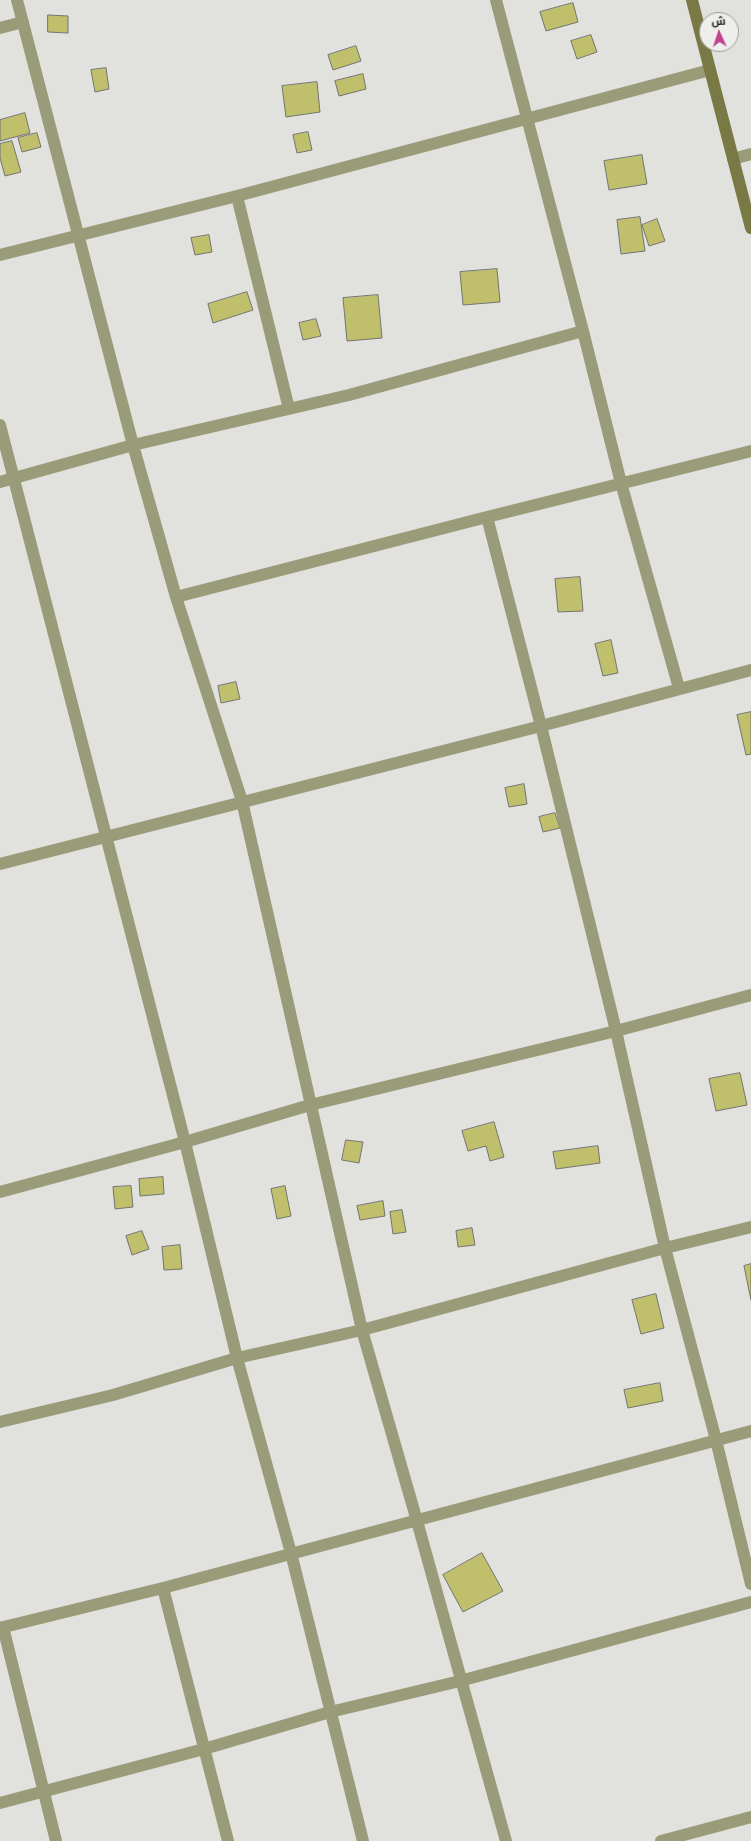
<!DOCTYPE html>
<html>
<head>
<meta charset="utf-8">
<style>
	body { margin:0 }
	#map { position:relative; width:751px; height:1841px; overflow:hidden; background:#e1e1de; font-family:Ubuntu,Cairo,sans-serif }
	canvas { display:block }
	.north { position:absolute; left:699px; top:12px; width:40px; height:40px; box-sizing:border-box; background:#eeefeb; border:1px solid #9b9b98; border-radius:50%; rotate:357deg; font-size:11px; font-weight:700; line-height:16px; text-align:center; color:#1e1e1c }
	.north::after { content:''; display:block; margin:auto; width:14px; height:18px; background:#c1428e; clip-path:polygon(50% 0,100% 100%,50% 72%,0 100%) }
</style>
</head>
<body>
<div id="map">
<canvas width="751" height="1841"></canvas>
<div class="north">ش</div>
</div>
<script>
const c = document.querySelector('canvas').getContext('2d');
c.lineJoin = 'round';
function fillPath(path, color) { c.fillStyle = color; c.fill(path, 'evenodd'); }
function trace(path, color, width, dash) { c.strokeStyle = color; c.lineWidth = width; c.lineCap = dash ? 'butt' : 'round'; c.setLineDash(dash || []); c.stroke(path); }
const building = new Path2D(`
	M573,3L578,22L546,31L540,12Z
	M48,15L68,16V33L48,32Z
	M591,35L597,52L577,59L571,41Z
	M356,46L361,61L333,70L328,55Z
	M106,68L109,89L95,92L91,70Z
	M363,74L366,89L339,96L335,81Z
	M317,82L320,112L286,117L282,86Z
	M25,113L30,133L0,141V120Z
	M308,132L312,150L297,153L293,135Z
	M37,133L41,147L22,152L18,138Z
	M12,141L21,172L5,176L0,158V144Z
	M642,155L647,184L609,190L604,161Z
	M640,217L645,251L621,254L617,220Z
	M657,219L665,241L649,246L642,225Z
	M209,235L212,252L195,255L191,238Z
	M497,269L500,302L463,305L460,272Z
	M247,292L253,310L213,323L208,304Z
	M378,295L382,338L347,341L343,298Z
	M316,319L321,336L303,340L299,323Z
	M580,577L583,611L558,612L555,579Z
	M611,640L618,673L603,676L595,644Z
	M236,682L240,699L221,703L218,686Z
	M751,712V754L746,755L737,715Z
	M524,784L527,804L509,807L505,788Z
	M555,813L560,828L543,832L539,817Z
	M740,1073L747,1105L716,1111L709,1079Z
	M494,1122L504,1157L490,1161L486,1146L468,1151L462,1131Z
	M346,1140L363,1142L359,1163L342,1160Z
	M598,1146L600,1163L556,1169L553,1152Z
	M163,1177L164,1194L140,1196L139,1179Z
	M131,1186L133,1207L115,1209L113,1187Z
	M285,1186L291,1216L277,1219L271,1189Z
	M383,1201L385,1216L360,1220L357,1206Z
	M402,1210L406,1232L393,1234L390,1212Z
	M472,1228L475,1245L458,1247L456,1231Z
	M142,1231L149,1249L132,1255L126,1236Z
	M180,1245L182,1269L164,1270L162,1247Z
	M751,1264V1300L744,1266Z
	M656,1294L664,1328L641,1334L632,1300Z
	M660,1383L663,1401L628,1408L624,1390Z
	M482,1553L503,1591L463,1612L443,1575Z`);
fillPath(building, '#bfbf6c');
trace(building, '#747471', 1);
trace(new Path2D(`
	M17,0L133,445L176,597L242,801L362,1330L417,1521L506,1841
	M496,0L583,331L621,483L679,688
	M0,28L23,22
	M733,159L751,154
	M237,196L289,409
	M0,255L237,196L710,70
	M0,425L185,1142L237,1358L291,1553L363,1841
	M0,482L133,445L349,395L583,331
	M487,517L541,726L616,1031L665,1248L716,1440L751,1584
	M176,597L487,517L751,451
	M0,864L541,726L751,670
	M0,1192L185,1142L310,1105L616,1031L751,995
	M0,1422L113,1395L237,1358L362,1330L665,1248L751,1227
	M163,1588L228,1841
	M3,1627L56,1841
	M0,1628L163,1588L751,1431
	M0,1803L204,1749L330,1712L460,1681L751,1602
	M661,1841L751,1817`), '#9a9b79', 12);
trace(new Path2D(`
	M692,0L751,228`), '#787945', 12);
</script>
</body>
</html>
